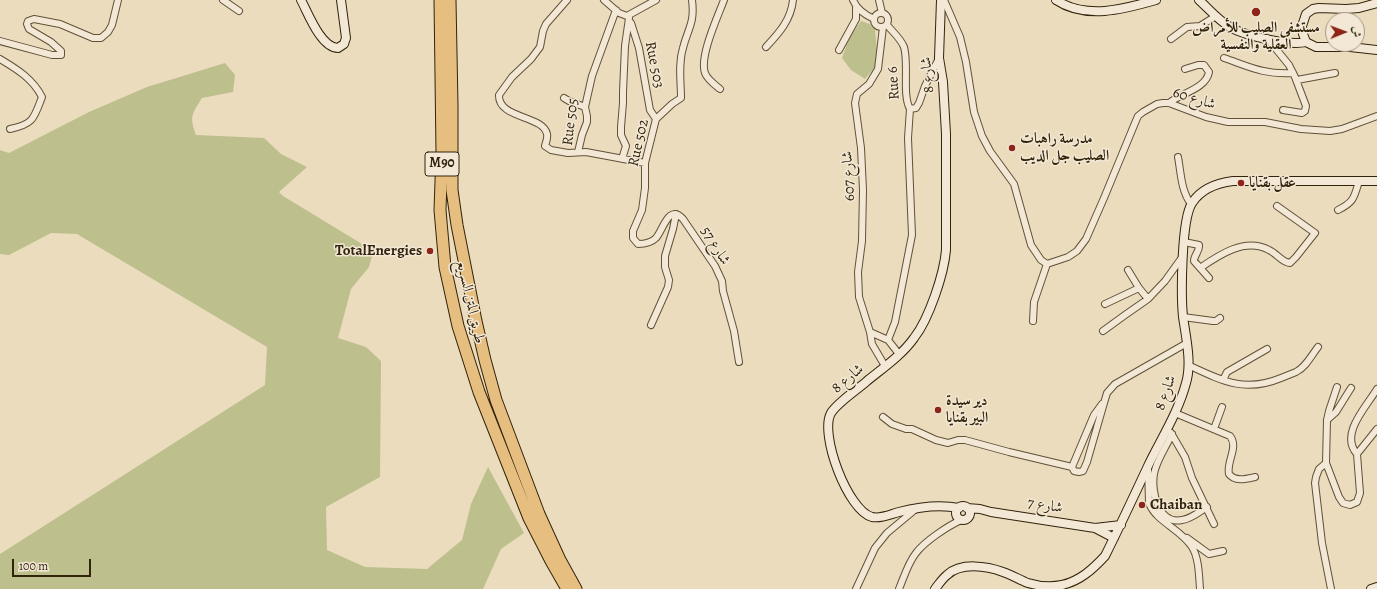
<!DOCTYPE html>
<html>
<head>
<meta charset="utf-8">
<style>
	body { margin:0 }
	#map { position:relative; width:1377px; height:589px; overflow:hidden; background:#ebdcbe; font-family:Alegreya,Amiri,serif }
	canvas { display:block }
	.north { position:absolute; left:1325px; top:12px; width:40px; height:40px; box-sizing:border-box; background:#f2e8d5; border:1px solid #a59984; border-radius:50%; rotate:89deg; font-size:11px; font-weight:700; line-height:16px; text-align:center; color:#32230b }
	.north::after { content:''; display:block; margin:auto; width:14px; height:18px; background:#8f2418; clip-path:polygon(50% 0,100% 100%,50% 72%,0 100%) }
	.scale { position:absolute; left:12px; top:559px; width:79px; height:18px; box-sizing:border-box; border:2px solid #32230b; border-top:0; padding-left:5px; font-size:12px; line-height:14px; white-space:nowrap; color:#32230b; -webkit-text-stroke:3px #f2e8d5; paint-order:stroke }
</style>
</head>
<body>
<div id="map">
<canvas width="1377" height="589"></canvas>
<div class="north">ش</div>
<div class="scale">100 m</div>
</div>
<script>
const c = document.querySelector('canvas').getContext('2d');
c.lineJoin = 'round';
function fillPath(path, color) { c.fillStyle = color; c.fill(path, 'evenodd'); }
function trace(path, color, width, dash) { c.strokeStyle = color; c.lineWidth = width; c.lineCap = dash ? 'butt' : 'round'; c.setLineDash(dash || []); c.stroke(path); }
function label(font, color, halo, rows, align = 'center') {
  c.font = font + ' Alegreya,Amiri,serif'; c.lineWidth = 3; c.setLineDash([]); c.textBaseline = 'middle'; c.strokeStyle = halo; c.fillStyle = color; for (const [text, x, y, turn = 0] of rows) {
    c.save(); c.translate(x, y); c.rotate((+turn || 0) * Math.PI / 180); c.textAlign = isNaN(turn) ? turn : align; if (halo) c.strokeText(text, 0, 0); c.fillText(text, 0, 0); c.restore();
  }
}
fillPath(new Path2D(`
	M861,21L870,24L875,29L877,53V65L865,79L851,70L842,58L849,38Z
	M225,63L235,75L233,92L202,98C192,114 189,116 196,135L264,138L281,154L307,167L279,192L283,196L362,244L372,256L369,267L351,289L338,338L366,347L381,361L380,477L326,507L327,550L365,567L427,569L462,540L471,504L488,467L524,533L501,549L483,589H0V554L265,385L267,347L77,234L51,233L9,255L0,254V150L9,153L89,112L147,87Z`), '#bdbf8d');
const street = new Path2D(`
	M223,0L239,11
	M567,0L546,24L543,31L540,47L531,59L512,77L499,95C498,119 543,115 547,134C548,138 546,142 545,146L551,150L568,153L586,152L645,163
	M604,0L619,13L627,16L656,0
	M692,0C695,23 688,28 683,48C678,64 681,82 681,98L672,104L656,119L645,163V188L642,210L633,231V238L638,244C645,244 651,243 656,238C663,230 669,203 683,219L715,266L722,281L723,291L734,331L739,362
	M853,0C857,10 865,15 874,19
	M879,0L882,13
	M944,0L960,37L966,62L974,112L982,136L990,151L1014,184L1031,245L1041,260L1047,264
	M874 20a7 7 0 1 1 14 0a7 7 0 1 1-14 0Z
	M631,23L639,48L650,110L656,119
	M887,25C892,31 901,39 904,47C909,64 902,95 910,109L916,108L919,103L925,86L939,58
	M883,27L878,69L869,84L857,94L855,103L861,148L863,190L862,241L858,272L859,297L870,332L872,344L885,366
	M1267,38L1289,65L1295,77L1306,106L1305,111L1302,113L1283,110
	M1171,39L1187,27L1200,26L1216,16
	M0,41L52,55H61V51L51,42L29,29L27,24L28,21L34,19L60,24L93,38H101L108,32L112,25L118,0
	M766,47C779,33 791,20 793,0
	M839,50L856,19V7
	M1224,58C1250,67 1265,75 1293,73
	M0,59C17,69 33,79 42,97C34,118 34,124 10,129
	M1297,80L1335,73
	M720,89C715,85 707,79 705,73C699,57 718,16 724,0
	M564,98L569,101L585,107
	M1169,103C1181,93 1206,89 1209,72L1204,65H1198L1185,69
	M578,152L582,135L587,122V116L585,107L592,76L616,10
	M1178,157C1181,173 1181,191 1191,204
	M622,159L626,146L621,135V127L623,103V92L625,46L629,18
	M1338,210C1354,202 1354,198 1359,181
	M1184,242L1199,245C1200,251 1194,255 1194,261L1209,278
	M1047,264L1068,257L1077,251L1086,239L1104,198L1135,123L1138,116L1143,112L1157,104L1163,103H1169L1206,117L1228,122H1265L1301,129L1330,131L1342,129L1377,116
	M1200,268C1219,255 1245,237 1269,250C1276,253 1283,263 1290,263L1296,257L1315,233L1277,206
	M1128,270L1139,288L1148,299
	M1105,304L1139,288
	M1183,317L1213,321H1216L1220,318
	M1033,321L1034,302L1047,264
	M651,325L668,287L669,280L665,267V256L673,229L676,214
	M1103,331L1125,315L1148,299L1165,281L1183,256
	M870,332L888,340L899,354
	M888,340L895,322L912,235L908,138L910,109
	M1188,365C1222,381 1245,393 1281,378C1286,376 1291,374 1296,372C1306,367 1311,356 1318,347
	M1223,380L1227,372L1267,349
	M1175,413L1230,436C1239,447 1226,462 1229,474C1235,482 1246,479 1255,477
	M883,417L892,424L906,429H912L936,440L948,443L958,440H965L1009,452L1072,467L1074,471L1079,472L1083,471L1087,462L1104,403L1107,393L1115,384L1187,343
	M1327,420L1336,412L1351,388
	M1214,429L1222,407
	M1171,433L1185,457L1192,478L1214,524
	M1172,434C1166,447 1156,461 1154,474C1151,491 1158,525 1182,520C1191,519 1199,512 1207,507
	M1357,454C1339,434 1367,406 1377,389
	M1326,463L1327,420L1329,411L1337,387
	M1072,467L1094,415L1102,404
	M1148,468L1149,503C1156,522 1181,529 1192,547C1199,558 1199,576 1200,589
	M1187,538L1209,554L1223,551
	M856,589L875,548L887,533L917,508
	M899,589C904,577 908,563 916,553C925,541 948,526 961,520
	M1331,589L1322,543L1315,483L1316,477L1319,469L1326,463L1339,497L1343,503L1350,505L1357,502L1360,493L1357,454L1377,429`);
const secondary = new Path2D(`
	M301,0C308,13 321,48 338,48L344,44L346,38L341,0
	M941,0L939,58L943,82L946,134V250C944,274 929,319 914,338C902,355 883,368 867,381C857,390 838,402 831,413C819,434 848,511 872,517C881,519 891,514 899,512C918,507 939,504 959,508
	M1056,0C1086,20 1124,9 1156,0
	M1199,0C1209,9 1218,20 1230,27C1245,36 1289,46 1306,42
	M1377,3L1359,8L1346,9L1319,8L1313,9L1306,14L1302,26L1303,34L1306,42L1316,47H1350L1377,50
	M956 513a7 7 0 1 1 14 0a7 7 0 1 1-14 0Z
	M967,508L980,509L991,512L1095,528L1121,525
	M1095,528L1114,538
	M935,589C939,584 942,579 947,575C961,562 987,566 1003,572C1012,575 1020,580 1028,583C1038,586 1052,587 1062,585C1080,581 1093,569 1105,556C1120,526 1134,496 1148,466C1161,439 1178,413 1186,383C1192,364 1186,337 1183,317C1181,296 1181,220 1192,203C1201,189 1217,183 1233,181H1377
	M1371,589L1377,587`);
const highway = new Path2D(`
	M440,0L442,153L440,210L445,267L458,326L479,392L529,518L551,561L567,589
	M450,0L452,105V190L457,225L476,321L485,360L496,400L539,514L560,560L576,589`);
trace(street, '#605138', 8);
trace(secondary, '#32230b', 10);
trace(highway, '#32230b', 13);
trace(street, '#f2e8d5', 6);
trace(secondary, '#f2e8d5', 8);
trace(highway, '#e6be7f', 11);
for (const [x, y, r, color] of [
	[1256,12,5,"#8f2418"],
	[1012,148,4,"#8f2418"],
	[1241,183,4,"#8f2418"],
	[430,251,4,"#8f2418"],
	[938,410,4,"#8f2418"],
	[1142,505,4,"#8f2418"]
]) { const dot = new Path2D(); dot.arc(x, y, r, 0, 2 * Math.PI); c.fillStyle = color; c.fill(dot); trace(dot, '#f2e8d5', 1.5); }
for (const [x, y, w] of [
	[442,164,34]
]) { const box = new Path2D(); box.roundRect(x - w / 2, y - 12, w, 24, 3); c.fillStyle = '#f2e8d5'; c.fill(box); trace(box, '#32230b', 1); }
label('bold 14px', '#32230b', null, [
	["M90",442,164]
]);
label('bold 15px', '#32230b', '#f2e8d5', [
	["مستشفى الصليب للأمراض",1256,28,"center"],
	["العقلية والنفسية",1256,45,"center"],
	["مدرسة راهبات",1020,139],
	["الصليب جل الديب",1020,156],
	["عقل بقنايا",1249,183],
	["TotalEnergies",422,251,"right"],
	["دير سيدة",946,401],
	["البير بقنايا",946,418],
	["Chaiban",1150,505]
], 'left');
label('15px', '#32230b', '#f2e8d5', [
	["Rue 503",654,65,79],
	["شارع 8",928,75,-95],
	["Rue 6",894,83,-94],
	["شارع 60",1194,99,17],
	["Rue 505",571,122,-83],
	["Rue 502",639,143,-77],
	["شارع 607",849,176,-93],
	["شارع 57",715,246,58],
	["طريق المتن السريع",470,302,77],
	["شارع 8",848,379,-40],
	["شارع 8",1166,393,-70],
	["شارع 7",1045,506,9]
]);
</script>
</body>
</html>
